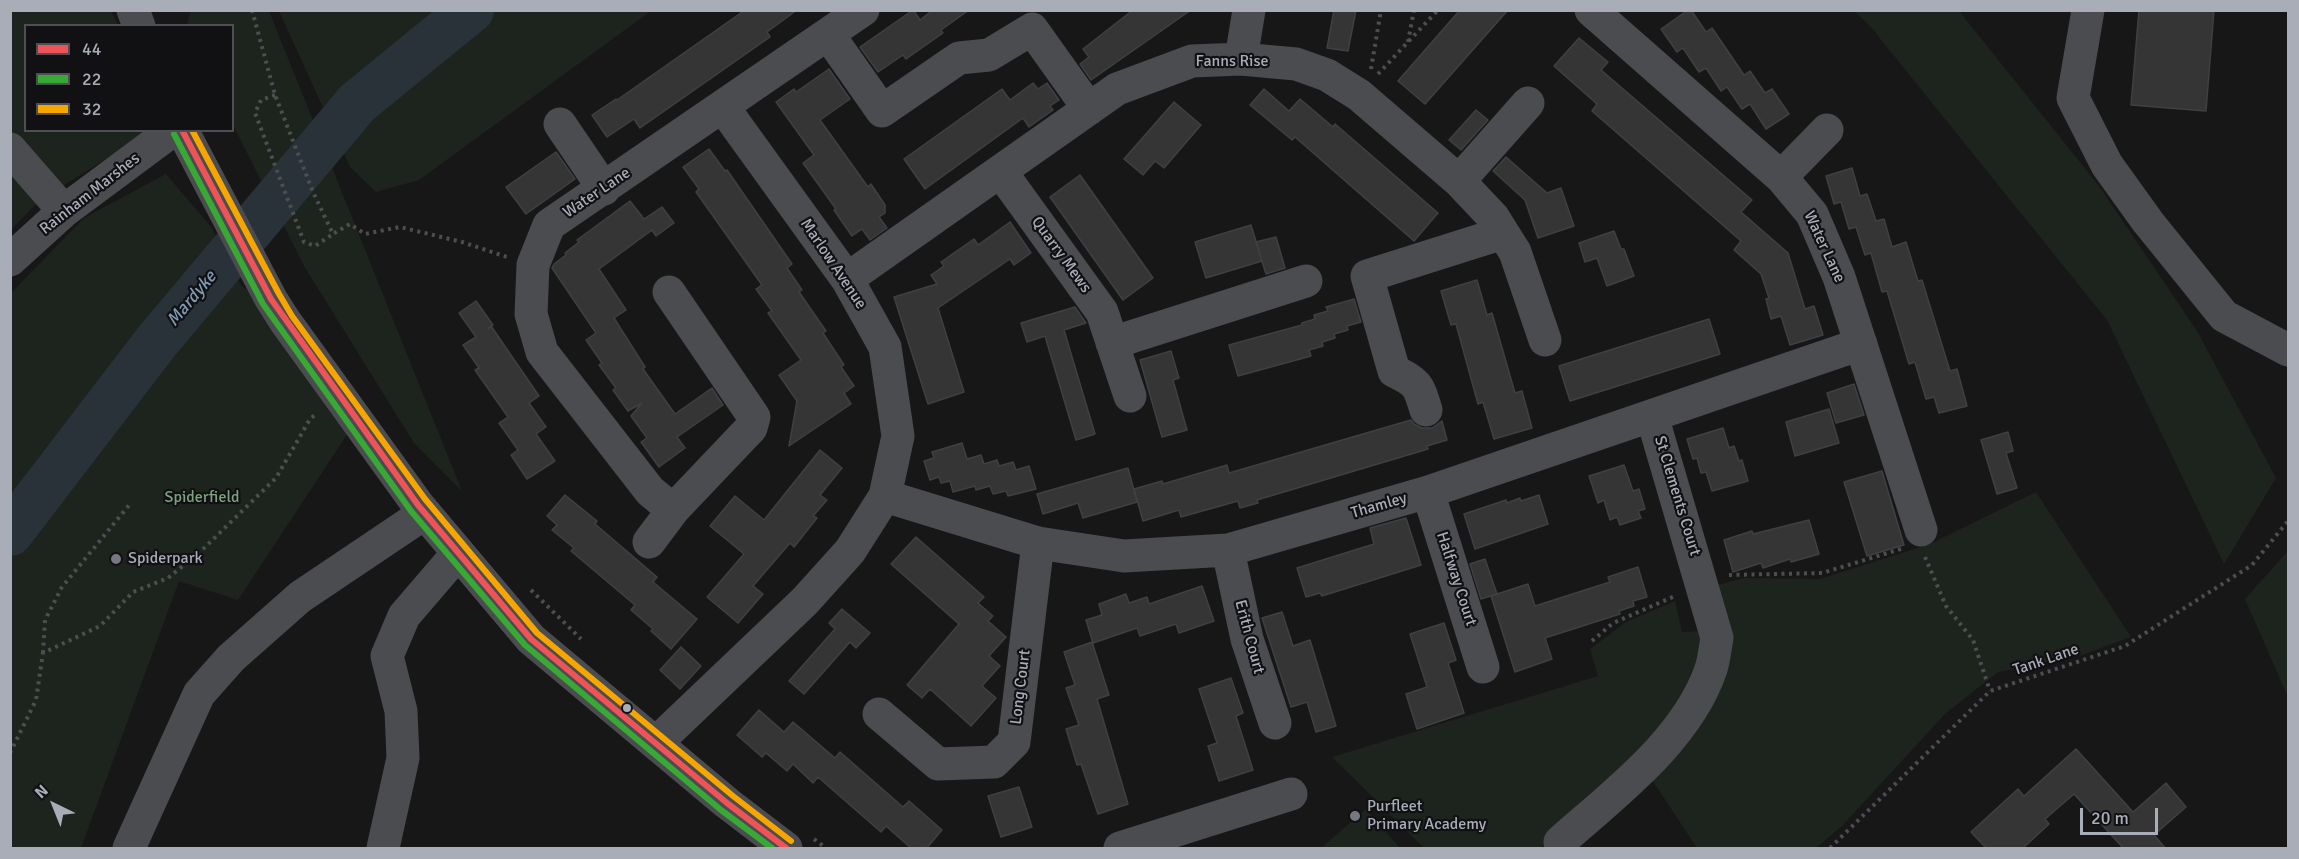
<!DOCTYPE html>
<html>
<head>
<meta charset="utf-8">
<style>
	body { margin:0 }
	#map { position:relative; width:2299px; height:859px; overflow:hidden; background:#171717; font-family:Signika,sans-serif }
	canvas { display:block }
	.frame { position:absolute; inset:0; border:12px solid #a8adb8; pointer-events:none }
	.legend { position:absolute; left:24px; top:24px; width:210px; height:108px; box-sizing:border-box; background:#111113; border:2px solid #4d4f55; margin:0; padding:8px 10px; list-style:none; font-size:18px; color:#a8adb8 }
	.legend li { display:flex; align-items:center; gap:12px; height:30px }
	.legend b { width:30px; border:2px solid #4d4f55 }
	.north { position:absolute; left:24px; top:775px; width:60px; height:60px; -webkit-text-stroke:4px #111113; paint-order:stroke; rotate:317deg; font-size:16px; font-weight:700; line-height:24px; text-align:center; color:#a8adb8 }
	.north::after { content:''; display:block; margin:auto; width:21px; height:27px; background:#a8adb8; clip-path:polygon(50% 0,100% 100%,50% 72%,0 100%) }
	.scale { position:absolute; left:2080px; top:808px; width:78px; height:27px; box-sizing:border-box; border:3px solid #a8adb8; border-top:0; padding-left:8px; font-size:18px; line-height:21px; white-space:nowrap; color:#a8adb8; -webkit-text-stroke:4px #111113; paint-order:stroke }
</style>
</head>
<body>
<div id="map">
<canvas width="2299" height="859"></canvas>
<div class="frame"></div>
<ul class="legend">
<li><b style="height:8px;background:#ee5457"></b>44</li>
<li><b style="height:8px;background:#39a935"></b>22</li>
<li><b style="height:8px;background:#f7a600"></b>32</li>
</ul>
<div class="north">N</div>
<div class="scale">20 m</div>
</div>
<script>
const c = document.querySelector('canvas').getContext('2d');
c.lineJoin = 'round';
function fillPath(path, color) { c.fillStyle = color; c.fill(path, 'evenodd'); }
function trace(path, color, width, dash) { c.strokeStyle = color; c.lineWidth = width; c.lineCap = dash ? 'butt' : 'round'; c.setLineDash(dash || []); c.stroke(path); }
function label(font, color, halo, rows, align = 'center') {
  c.font = font + ' Signika,sans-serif'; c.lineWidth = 4.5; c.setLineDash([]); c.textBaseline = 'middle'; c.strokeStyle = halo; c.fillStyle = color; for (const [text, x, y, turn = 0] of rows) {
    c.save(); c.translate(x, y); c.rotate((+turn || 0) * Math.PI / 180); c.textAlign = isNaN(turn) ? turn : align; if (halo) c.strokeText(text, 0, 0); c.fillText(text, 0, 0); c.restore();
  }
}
fillPath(new Path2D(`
	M191,10L269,11L462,491L414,443L304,266L233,125L232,26L187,25Z
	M10,11H111L118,25L26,26V130L146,131L114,154L56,190L11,133Z
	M279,11H651L419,180L376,192L350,167Z
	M1854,11H1959L2099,186L2197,331L2276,478L2224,564L2107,320L1870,26Z
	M10,171L36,204L11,230H10Z
	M166,174L212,228L241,286L252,293L348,433L238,600L179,581L81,848H11L10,294L84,218Z
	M2036,492L2131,637L2082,655L1998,672L1945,714L1842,826L1816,848H1697L1635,754L1541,848H1424L1332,757L1598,676L1590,649L1626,622L1675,601L1682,632L1705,631L1713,586L1744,578L1820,579L1930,544Z
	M2288,551V697L2245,599Z
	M1366,809L1400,848H1321Z`), '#1d241e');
trace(new Path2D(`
	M10,533L157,341L357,103L471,10`), '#2a3239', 46);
const building = new Path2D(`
	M745,10H797L767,32L770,37L640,128L634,119L607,137L592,115L616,99L617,100Z
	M913,10L920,20L933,10H969L941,30L943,33L906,59L903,55L878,72L860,47Z
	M1133,10H1191L1091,80L1080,64L1089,57L1083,49Z
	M1334,10H1356L1348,51L1327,48Z
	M1460,10H1508L1425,104L1398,81Z
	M1688,10H1691L1706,32L1712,28L1744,75L1750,71L1765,93L1772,89L1789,114L1766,129L1750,104L1742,109L1727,87L1721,91L1706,68L1699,72L1683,48L1677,52L1661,29Z
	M2139,10H2214L2206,111L2131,105Z
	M1579,38L1608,62L1601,70L1752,200L1741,212L1788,253L1805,309L1814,306L1823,335L1790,345L1781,316L1771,319L1766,299L1769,298L1761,274L1734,250L1741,241L1592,111L1597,104L1554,66Z
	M829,69L850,99L820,120L868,187L871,184L885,205V213L879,217L887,228L870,240L862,229L852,236L834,210L836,209L803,163L814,155L776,102L794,89L796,92Z
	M1033,83L1038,89L1047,83L1059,100L1050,106L1053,110L1029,127L1023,118L925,189L904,159L1002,89L1010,100Z
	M1264,89L1289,111L1300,99L1333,127L1335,124L1438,213L1414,241L1295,137L1292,140L1250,105Z
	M1174,102L1201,125L1164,168L1155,161L1143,175L1124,159Z
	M1476,110L1488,120L1461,150L1449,140Z
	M709,149L725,171L727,170L792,264L787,268L802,290L799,292L826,331L823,333L844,365L841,367L854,386L844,393L851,404L789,446L797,401L779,375L801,360L768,313L772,311L756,289L762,285L696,192L699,189L683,167Z
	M556,152L575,179L526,214L506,187Z
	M1506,157L1547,193L1561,188L1574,226L1538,238L1525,200L1493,171Z
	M1852,168L1860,196L1867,194L1876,221L1884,219L1892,247L1906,242L1918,281L1922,280L1950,371L1957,369L1967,406L1939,413L1934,397L1926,399L1915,362L1909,364L1887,291L1882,292L1871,253L1865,255L1856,227L1849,229L1841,202L1834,204L1826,176Z
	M1080,175L1153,278L1123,300L1050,197Z
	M630,201L644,219L662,207L674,223L656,236L652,230L599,269L626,310L614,318L645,367L643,369L675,414L712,388L723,405L677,437L685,448L659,467L641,442L647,438L631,416L642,403L628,411L613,390L616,388L599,365L602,363L586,340L596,333L552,268L554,264L566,255L565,253L579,242L577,240Z
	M1010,222L1031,253L1014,265L1010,259L938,308L964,392L928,404L894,297L937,284L931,275L944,266L941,262L974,239L978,245Z
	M1251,225L1262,261L1206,278L1195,242Z
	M1614,231L1621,249H1624L1634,276L1607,286L1597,258L1585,262L1579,243Z
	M1276,237L1285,268L1266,274L1256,242Z
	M1477,280L1487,315L1492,313L1515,393L1522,391L1532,428L1494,439L1483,402L1478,404L1456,324L1451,325L1441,291Z
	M1354,299L1361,322L1347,326L1348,330L1334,334L1335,338L1322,342L1323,346L1309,350L1311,356L1238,376L1229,345L1302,325V323L1315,319L1314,315L1328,311L1326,307Z
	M476,301L493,325L488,329L491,326L539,396L529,403L546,427L536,434L555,461L527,479L511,455L518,450L499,423L508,417L475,370L479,368L463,345L476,337L459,313Z
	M1075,307L1086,323L1064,330L1095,434L1076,440L1045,336L1027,342L1021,323Z
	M1709,319L1720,354L1570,401L1559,366Z
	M1171,351L1179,378L1173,380L1187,430L1162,437L1140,360Z
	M1854,384L1864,415L1836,423L1827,393Z
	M1829,409L1839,443L1795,456L1786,422Z
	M1411,420L1414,424L1422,428H1432L1442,421L1447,440L1427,446L1428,449L1257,500L1258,503L1240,508L1238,501L1181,517L1179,510L1143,521L1134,489L1162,481L1163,484L1227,465L1229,473Z
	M1723,428L1729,448L1734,446L1739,461L1742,460L1748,481L1712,491L1706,472L1701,473L1697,458L1693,459L1687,439Z
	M2008,432L2013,451L2006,453L2017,488L1997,494L1981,440Z
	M962,443L967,459L981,455L984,464L997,460L999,466L1013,462L1016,470L1029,466L1036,489L1008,496L1006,491L993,494L990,486L976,490L975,486L953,492L950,481L941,483L939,477L930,480L924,461L934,458L932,452Z
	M820,450L842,468L820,495L827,500L813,516L817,518L794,547L790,543L753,586L763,594L738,623L707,597L744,554L710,526L735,496L764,520Z
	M1624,465L1633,491L1639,489L1645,509L1638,511L1641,518L1620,525L1617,517L1610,520L1604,500L1598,503L1589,476Z
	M1128,468L1137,502L1083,518L1078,503L1043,514L1037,494Z
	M1882,471L1904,545L1867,556L1844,482Z
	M565,495L597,521L595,524L657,577L653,582L697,619L671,649L651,631L653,629L631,610L635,605L571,551L574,548L552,530L557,525L547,516Z
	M1539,495L1548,524L1475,549L1464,514L1506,500L1507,503L1520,498L1521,501Z
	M1406,518L1421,565L1322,596L1320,593L1306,597L1297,568L1374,544L1370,528Z
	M1809,520L1819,554L1791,562L1790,559L1763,568L1761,563L1733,572L1724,540L1752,531L1753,534Z
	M916,537L984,597L978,603L993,616L988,621L1006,637L989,656L1000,666L982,686L996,698L971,726L930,689L922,698L907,685L959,624L891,564Z
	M1485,559L1497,594L1481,599L1470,564Z
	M1638,567L1647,597L1633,601L1634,606L1619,611L1620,614L1545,638L1552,659L1515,672L1491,596L1528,584L1535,606L1610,582L1608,577Z
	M1202,586L1214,621L1179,633L1176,624L1140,636L1137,628L1093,643L1086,620L1102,615L1099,604L1126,594L1129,603L1147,597L1149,604Z
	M842,609L870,633L856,648L850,642L804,694L789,681L835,629L829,623Z
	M1282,612L1293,646L1310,640L1336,726L1316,732L1307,702L1291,707L1262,618Z
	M1444,623L1456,660L1448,663L1464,713L1417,729L1406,694L1427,687L1410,634Z
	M1092,642L1109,695L1097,699L1128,804L1098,814L1081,764L1077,765L1066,729L1079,725L1066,688L1075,685L1064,652Z
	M681,647L701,666L680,689L660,670Z
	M1231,678L1243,713L1236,716L1253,770L1219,781L1208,746L1217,743L1199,689Z
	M759,710L784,732L793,722L835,758L840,752L903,807L909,801L942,830L926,849H912L886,826L881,832L818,777L813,783L793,764L787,771L766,753L762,757L737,735Z
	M2076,749L2133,812L2166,783L2186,807L2154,835L2166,849H2124L2074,794L2045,819L2049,824L2022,849H1987L1971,832L2018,789L2024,796Z
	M1019,787L1032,827L1001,837L988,796Z`);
fillPath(building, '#353536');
trace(building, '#3f4043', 1.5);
trace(new Path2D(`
	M252,10L275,95L313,192L333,234L350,224L365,234L400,227L462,242L507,257
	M1408,42L1414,10
	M1371,69L1381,10
	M1378,74L1438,10
	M275,95L261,100L255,113L304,242L315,246L333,234
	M1925,557L1946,606L1973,640L1990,691
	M1729,575L1822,573L1901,549
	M531,590L581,639
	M1592,641L1613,623L1675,596
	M43,653L45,620L62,587L130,504
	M10,753L36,700L43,653L100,626L133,592L168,578L199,553L276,478L310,419L317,413
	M814,839L826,848
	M1830,848L1990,691L2125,646L2252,565L2288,521`), '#4d4e52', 4, [3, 4.5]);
trace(new Path2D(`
	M133,10L139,26
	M1591,10L1781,177L1812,214L1839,277L1921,530
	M2088,10L2073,98L2107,165L2148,222L2224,316L2288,350
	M828,34L882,111L959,58L989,55L1032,29L1089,109
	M1241,59L1249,10
	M560,124L604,189
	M182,130L271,299L285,321L418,505L531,639L727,803L786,848
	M10,149L64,211
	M1001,172L1102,312L1130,396
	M1781,177L1827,130
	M1459,181L1528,103
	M10,260L64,211L173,130
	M847,279L1117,89L1192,61L1241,59L1296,64L1327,75L1359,95L1459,181L1493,217L1515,252L1545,340
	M1112,343L1306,281
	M1426,410C1418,384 1418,383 1394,371L1367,276L1503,233
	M1428,492L1483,667
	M885,496L1038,543L1124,556L1228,550L1428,492L1861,344
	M673,510L650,491L542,352L531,314L533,265L549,225L863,10
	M649,542L673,510L751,428L754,417L669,292
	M1228,550L1247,639L1275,723
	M879,714L938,764L994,762L1014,742L1038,543
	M656,743L805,601L850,551L885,496L898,436L885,347L847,279L723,107
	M1560,842C1614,794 1687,740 1711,669C1714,660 1715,648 1717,638L1652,416
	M129,848L199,694L231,658L300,597L425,513
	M383,848L403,758L401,711L387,656L404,616L458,553
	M1120,848L1291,794`), '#4b4c50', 33);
trace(new Path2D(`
	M182,130L271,299L418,505L531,639L727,803L786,848`), '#ee5457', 6);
trace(new Path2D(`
	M174,134L263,304L411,511L525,645L721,810L772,848`), '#39a935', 6);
trace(new Path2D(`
	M192,130L279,294L292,316L425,499L537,633L733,796L791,841`), '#f7a600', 6);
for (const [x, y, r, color] of [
	[116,559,6,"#757880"],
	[627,708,5,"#a8adb8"],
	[1355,816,6,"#757880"]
]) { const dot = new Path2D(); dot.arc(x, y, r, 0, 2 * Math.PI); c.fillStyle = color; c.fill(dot); trace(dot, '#111113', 2); }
label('16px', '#a8adb8', '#111113', [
	["Fanns Rise",1232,62],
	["Water Lane",597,193,-34],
	["Rainham Marshes",90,194,-38],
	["Water Lane",1824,247,65],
	["Quarry Mews",1061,255,54],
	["Marlow Avenue",833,264,56],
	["St Clements Court",1677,496,73],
	["Thamley",1379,506,-16],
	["Halfway Court",1456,579,72],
	["Erith Court",1249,637,75],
	["Tank Lane",2046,660,-19],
	["Long Court",1021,687,-83]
]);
label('16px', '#7fa381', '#111113', [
	["Spiderfield",202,498]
]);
label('16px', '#a8adb8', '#111113', [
	["Spiderpark",128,559],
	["Purfleet",1367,807],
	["Primary Academy",1367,825]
], 'left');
label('italic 18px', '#7f9bb3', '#111113', [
	["Mardyke",192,299,-50]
]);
</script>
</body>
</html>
